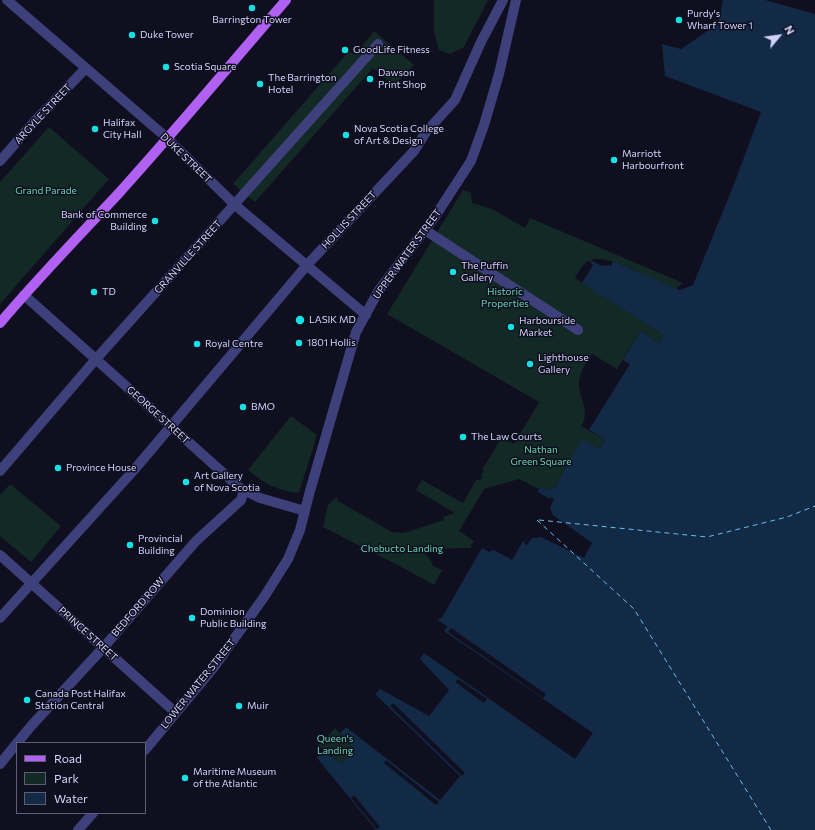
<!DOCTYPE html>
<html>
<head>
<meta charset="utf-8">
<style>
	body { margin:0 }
	#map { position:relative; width:815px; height:830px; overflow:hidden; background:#100f1f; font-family:Commissioner,sans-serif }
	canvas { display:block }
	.legend { position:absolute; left:16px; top:742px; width:130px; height:72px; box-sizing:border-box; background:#100f1f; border:1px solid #5e5d77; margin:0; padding:5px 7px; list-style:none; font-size:12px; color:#d2d1fb }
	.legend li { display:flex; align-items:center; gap:8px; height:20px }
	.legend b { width:20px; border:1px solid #5e5d77 }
	.north { position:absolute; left:759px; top:16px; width:40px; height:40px; -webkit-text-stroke:3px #100f1f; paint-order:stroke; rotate:61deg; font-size:11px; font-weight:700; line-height:16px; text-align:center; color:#d2d1fb }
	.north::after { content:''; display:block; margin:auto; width:14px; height:18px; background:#d2d1fb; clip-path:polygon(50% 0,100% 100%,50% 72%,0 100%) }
</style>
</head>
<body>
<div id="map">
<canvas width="815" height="830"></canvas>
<ul class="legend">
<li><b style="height:5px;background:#b061f2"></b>Road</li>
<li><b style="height:11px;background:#122926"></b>Park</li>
<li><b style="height:11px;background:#122a45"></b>Water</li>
</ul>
<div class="north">N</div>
</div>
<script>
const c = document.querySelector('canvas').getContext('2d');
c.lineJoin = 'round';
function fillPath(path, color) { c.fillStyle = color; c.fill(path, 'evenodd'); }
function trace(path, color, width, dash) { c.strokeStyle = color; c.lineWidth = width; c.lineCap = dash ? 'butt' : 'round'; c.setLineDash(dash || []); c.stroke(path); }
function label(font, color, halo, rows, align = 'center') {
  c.font = font + ' Commissioner,sans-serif'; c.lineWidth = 3; c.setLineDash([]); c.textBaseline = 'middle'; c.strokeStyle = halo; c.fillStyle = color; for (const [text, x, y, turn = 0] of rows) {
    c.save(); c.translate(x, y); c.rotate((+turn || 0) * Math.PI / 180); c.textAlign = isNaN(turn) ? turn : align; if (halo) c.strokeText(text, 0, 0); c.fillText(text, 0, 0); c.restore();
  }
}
fillPath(new Path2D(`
	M434,0H488L464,47L450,54L439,50L434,32Z
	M374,31L414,65L394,86L373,68L255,202L233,184L349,51L355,55Z
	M49,127L109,179L0,304V182Z
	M463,190L471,193L472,203L492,209L525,228L530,218L683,283L677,288L671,289C654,280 605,251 588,261C583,264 578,272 575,278L665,335L659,343L641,331L617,369L592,354L591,355C586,363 580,372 579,381C577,396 592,411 581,426L605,440L599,449L582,440L555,487L547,490L544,488L539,489L519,479L484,489L459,531L474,541L471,546V548L419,549L418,550C426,553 431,558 433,566L442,570L434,585L407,570L323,527L328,505L337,497L338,501L392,532L404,533L444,520L443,517L455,513L416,490L422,480L463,503L476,480H480L482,477L481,476L484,471L482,470L502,437L514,444L539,402L387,314Z
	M291,416L317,435L299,493C278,491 265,484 248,470Z
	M10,484L61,526L31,562L0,536V495Z
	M335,728L355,750L342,764L318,746Z`), '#122926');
fillPath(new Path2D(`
	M723,0H765L815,14V830H376L317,758L324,751L342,764L354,750L340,733L346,727L440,800L460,776L375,694L380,689L429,716L449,690L420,659L424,653L575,759L593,733L444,631L447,626L438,620L439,618L441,619L482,548L489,552L494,550L512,560L523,541L525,542L550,499L538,492L539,489L544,488L547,490L555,487L582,439L599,449L605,440L589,430L630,364L623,360L641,331L659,343L664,335L582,283L593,265L588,259L602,266L608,265L611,266L613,261L680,290L693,285L734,184L761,112L665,76L662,44L681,49L718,24Z`), '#122a45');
fillPath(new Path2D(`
	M551,497L554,499L550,508L553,515L592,543L584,558L541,537L532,538L527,545L524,544Z
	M451,628L546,694L543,698L448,632Z
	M458,679L487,699L484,703L455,682Z
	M393,703L465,773L462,776L390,706Z
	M386,760L439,802L436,805L384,763Z
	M354,795L380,827L377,829L351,798Z`), '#100f1f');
trace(new Path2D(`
	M537,520L634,609L771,830
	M539,520L707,537L787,517L815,506`), '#68bdf2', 1, [5, 4]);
trace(new Path2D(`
	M7,0L167,138L235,205L366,315
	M0,161L34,122L86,68
	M425,230L578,330
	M24,295L240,488L260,498L305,511
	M0,471L96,359L378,44
	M0,555L176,713
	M0,618L134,470L307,265L414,151L426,132L455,100L481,42L503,0
	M17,743L32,725L103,648L196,541L241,500L244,491
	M145,750L214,667L264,597L288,559L300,530L310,491L356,332L379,290L434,218L471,161L484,125L499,74L516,0
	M0,764L17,743
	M78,830L93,813`), '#3d407a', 10);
trace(new Path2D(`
	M0,323C38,278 79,236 119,193C176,130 231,64 286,0`), '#b061f2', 10);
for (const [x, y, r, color] of [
	[252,8,4,"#13e1e4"],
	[679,20,4,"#13e1e4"],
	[132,35,4,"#13e1e4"],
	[345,50,4,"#13e1e4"],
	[166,67,4,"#13e1e4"],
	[370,79,4,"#13e1e4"],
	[260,84,4,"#13e1e4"],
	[95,129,4,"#13e1e4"],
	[346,135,4,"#13e1e4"],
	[614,160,4,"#13e1e4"],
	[155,221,4,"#13e1e4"],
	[453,272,4,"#13e1e4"],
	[94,292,4,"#13e1e4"],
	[300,320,5,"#13e1e4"],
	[511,327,4,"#13e1e4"],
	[299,343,4,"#13e1e4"],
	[197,344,4,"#13e1e4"],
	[530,364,4,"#13e1e4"],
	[243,407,4,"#13e1e4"],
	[463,437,4,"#13e1e4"],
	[58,468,4,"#13e1e4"],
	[186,482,4,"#13e1e4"],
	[130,545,4,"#13e1e4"],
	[192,618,4,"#13e1e4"],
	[27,700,4,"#13e1e4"],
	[239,706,4,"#13e1e4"],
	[185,778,4,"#13e1e4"]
]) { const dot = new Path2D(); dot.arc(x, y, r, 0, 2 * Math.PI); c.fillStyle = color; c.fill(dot); trace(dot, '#100f1f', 1.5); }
label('10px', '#d2d1fb', '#100f1f', [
	["Purdy's",687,14],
	["Wharf Tower 1",687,26],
	["Barrington Tower",252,20,"center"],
	["Duke Tower",140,35],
	["GoodLife Fitness",353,50],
	["Scotia Square",174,67],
	["Dawson",378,73],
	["Print Shop",378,85],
	["The Barrington",268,78],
	["Hotel",268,90],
	["Halifax",103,123],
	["City Hall",103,135],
	["Nova Scotia College",354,129],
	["of Art & Design",354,141],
	["Marriott",622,154],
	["Harbourfront",622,166],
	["Bank of Commerce",147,215,"right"],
	["Building",147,227,"right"],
	["The Puffin",461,266],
	["Gallery",461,278],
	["TD",102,292],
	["LASIK MD",309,320],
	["Harbourside",519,321],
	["Market",519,333],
	["1801 Hollis",307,343],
	["Royal Centre",205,344],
	["Lighthouse",538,358],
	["Gallery",538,370],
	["BMO",251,407],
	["The Law Courts",471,437],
	["Province House",66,468],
	["Art Gallery",194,476],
	["of Nova Scotia",194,488],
	["Provincial",138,539],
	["Building",138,551],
	["Dominion",200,612],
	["Public Building",200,624],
	["Canada Post Halifax",35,694],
	["Station Central",35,706],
	["Muir",247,706],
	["Maritime Museum",193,772],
	["of the Atlantic",193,784]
], 'left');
label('10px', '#d2d1fb', '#100f1f', [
	["ARGYLE STREET",43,114,-47],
	["DUKE STREET",186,158,44],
	["HOLLIS STREET",349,220,-47],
	["UPPER WATER STREET",407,254,-54],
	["GRANVILLE STREET",188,257,-48],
	["GEORGE STREET",158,415,42],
	["BEDFORD ROW",138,607,-49],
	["PRINCE STREET",88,634,42],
	["LOWER WATER STREET",198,684,-51]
]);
label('10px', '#64d4af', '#100f1f', [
	["Grand Parade",46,191],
	["Historic",505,292],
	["Properties",505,304],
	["Nathan",541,450],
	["Green Square",541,462],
	["Chebucto Landing",402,549],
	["Queen's",335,739],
	["Landing",335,751]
]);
</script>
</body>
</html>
